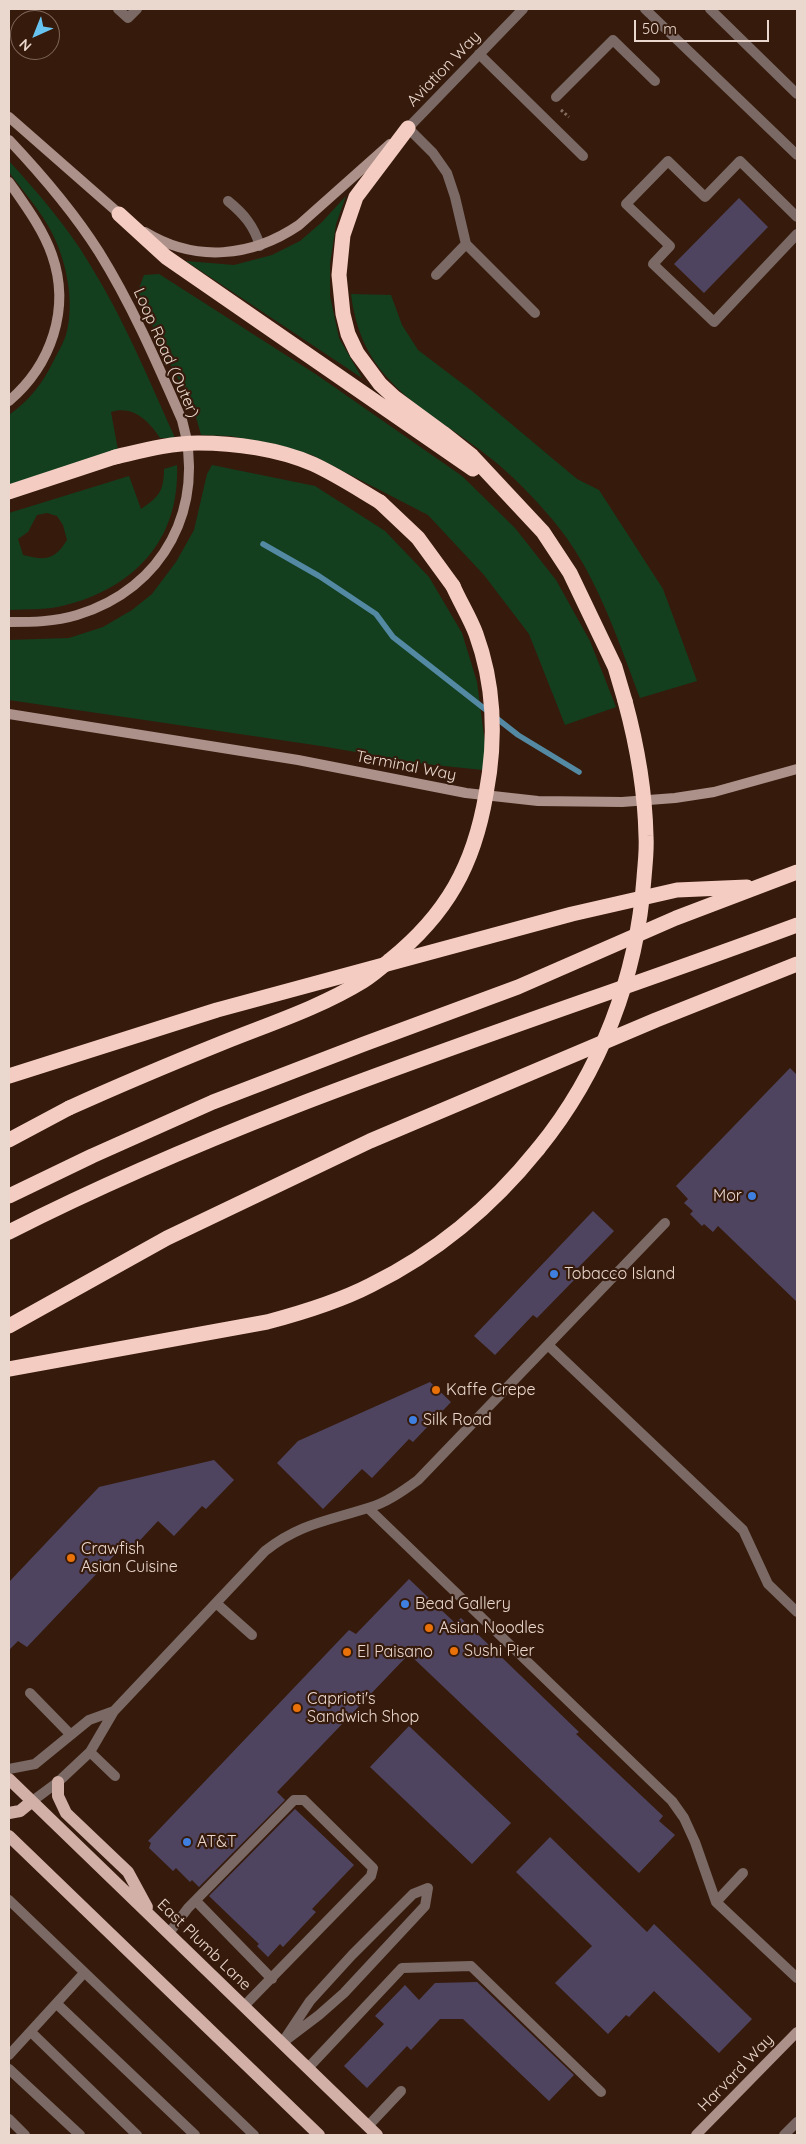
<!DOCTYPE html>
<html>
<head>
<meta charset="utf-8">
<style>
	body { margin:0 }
	#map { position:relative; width:806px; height:2144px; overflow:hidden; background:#361b0c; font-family:Quicksand,sans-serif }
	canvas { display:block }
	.frame { position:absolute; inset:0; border:10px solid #ead7cd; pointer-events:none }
	.north { position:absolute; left:10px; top:10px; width:50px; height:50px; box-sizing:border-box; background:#361b0c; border:1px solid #7e6659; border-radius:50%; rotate:224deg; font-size:14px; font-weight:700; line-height:20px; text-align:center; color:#ead7cd }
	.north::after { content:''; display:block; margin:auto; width:18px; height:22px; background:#67c4f0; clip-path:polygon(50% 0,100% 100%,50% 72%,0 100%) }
	.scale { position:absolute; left:634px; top:20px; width:135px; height:22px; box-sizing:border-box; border:2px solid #ead7cd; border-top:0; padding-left:6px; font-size:15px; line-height:18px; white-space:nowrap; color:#ead7cd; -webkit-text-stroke:4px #361b0c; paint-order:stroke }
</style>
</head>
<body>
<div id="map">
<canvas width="806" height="2144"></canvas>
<div class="frame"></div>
<div class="north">N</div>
<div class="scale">50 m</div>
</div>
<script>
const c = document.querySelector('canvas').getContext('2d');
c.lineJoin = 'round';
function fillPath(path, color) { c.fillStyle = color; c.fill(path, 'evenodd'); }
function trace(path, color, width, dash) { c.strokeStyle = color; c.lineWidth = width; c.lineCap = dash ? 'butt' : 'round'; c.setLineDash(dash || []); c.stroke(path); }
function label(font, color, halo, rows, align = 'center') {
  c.font = font + ' Quicksand,sans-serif'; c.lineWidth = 4.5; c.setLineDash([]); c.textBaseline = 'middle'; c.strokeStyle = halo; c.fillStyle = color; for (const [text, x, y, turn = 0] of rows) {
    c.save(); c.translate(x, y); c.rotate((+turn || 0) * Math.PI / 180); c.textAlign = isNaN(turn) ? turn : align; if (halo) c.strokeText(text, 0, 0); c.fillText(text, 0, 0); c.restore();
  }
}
fillPath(new Path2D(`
	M9,161C38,193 67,226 89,263C124,319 148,378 175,438H160C149,421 133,405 111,412L118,450L9,485V415C30,400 43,383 54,360C58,352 63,344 66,335C75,303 67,261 51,231C40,210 23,191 9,172Z
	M346,196L336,224L330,264V296L339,338L362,378L186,261L234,265L272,255L300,241L322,222Z
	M159,274L317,375L462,476L515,528L556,580L590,641L616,707L565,725L529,634L484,575L428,515L312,455L275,444L230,436L201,435L193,406L163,351L138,291L144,275Z
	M351,294L391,295L402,325L418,350L472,391L577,479L599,490L663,589L697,681L640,698C616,635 596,571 552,519C534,498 514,477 493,460C429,408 362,387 351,294Z
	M177,465C180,540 134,589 62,606C46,610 26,609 9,610V513L129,476L141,509C159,497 164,491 164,469ZM47,513L57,516L63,525L67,540C55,560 45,561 23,555L18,539L28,532L37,515Z
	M212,465L315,486L385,531L429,577L462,633L477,682L485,744L483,770L425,764L321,746L9,700V640L69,638L103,627L132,610L152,594L176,562L194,530L207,474Z`), '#133f1f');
trace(new Path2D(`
	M263,544L319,576L376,614L393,637L518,735L579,772`), '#5489a4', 5.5);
fillPath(new Path2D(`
	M739,198L768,227L704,293L674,264Z
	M790,1068L797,1075V1302L718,1226L713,1232L704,1224L702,1226L690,1214L693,1211L684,1203L688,1199L676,1186Z
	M593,1211L614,1231L574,1272L578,1276L537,1318L533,1315L495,1355L474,1336Z
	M430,1382L451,1402L413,1442L409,1439L372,1478L362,1469L323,1509L277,1463L298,1441Z
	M214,1460L234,1480L206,1509L202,1506L174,1536L158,1521L130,1551L124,1545L27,1647L18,1641L9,1650V1582L99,1487Z
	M409,1579L455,1623L461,1618L579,1732L576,1734L663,1816L659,1821L675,1835L639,1873L409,1654L277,1792L285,1800L199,1887L192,1880L190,1882L176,1868L173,1871L149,1848L151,1843L148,1841L349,1630L356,1634Z
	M409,1726L511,1823L472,1864L370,1767Z
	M295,1809L354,1865L312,1909L316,1912L283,1947L280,1944L268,1957L257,1946L259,1944L209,1896Z
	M550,1837L647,1932L654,1924L752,2019L719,2053L654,1991L629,2017L626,2015L608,2034L555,1983L592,1946L516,1872Z
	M477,1982L574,2075L549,2101L463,2019H440L411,2050L407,2046L367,2088L344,2066L384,2024L375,2016L405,1985L419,2000L435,1983Z`), '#4f4460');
trace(new Path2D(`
	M561,110L569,117`), '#846d60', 3, [2.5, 2.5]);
trace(new Path2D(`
	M118,9L128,18L137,9
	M645,9L797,155
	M710,9L797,94
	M479,54L583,156
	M556,97L613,40L655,81
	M408,128L433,153L447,173L455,197L466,244L535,313
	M228,201C244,214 254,226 260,246
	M797,217L740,161L705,197L668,161L626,204L670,246L653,264L714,322L797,234
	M436,275L466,244
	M548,1345L743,1530L768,1584L797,1612
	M368,1508L672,1801L684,1818L695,1842L716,1902L797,1978
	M216,1603L252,1635
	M30,1693L71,1735
	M90,1752L115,1776
	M9,1769L35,1764L89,1720L114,1711
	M31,1802L58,1782L90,1752L114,1711L265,1551C299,1524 327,1521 368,1508C386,1503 403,1491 418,1480L665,1223
	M428,1888L425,1906L344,1993L319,2015L282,2043L310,2001L352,1955L413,1894Z
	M9,1900L254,2135
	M196,1901L272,1979
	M716,1902L743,1873
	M169,1933L188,1908L294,1800H304L373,1868L371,1876L244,2006
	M57,2004L195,2135
	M31,2032L137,2135
	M9,2055L84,1973
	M308,2068L402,1968L471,1966L601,2092
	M9,2069L80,2135
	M9,2119L25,2135
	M368,2126L401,2091
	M784,2135L797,2122`), '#7a6965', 10);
trace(new Path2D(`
	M408,128L523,9`), '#7a6965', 10);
trace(new Path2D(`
	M9,117L123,217
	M9,140C42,175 73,211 99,252C132,305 157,363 182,420C207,506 164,589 77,615C54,622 32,622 9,622
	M9,182C25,205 43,229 52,255C71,309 51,365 9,401
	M145,232C196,263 252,257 299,225L390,144
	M9,714L298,760L466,793L538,801L622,802L675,798L714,792L797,769
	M696,2135L797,2032`), '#ac918b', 10);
trace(new Path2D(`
	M9,1779L377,2135
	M58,1782V1796L66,1813L128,1872L147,1907
	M9,1813L20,1811L31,1802
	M9,1836L319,2135`), '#d2b0a8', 12);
trace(new Path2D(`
	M408,128L356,197L343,235L339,275L343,314L348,334L357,353L380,384L394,397L443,433L472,456L543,532L570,573L615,667L625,701
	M119,214L166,257L473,469
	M9,492L115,457
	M380,502L418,538L453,586
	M9,1076L217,1010L572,914L677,890L747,887
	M9,1140L69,1108
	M9,1196L92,1156L213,1102L364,1044L518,987L676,918L797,872
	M9,1232C261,1104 533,1023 797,925
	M9,1326L167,1238L370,1141L656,1020L797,964
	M9,1369L267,1322C301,1313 340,1301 371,1285C436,1253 493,1205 538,1149`), '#f5ccc2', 15);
trace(new Path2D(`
	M115,457C141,451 170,443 198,443C235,443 279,449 313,464C337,475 358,489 380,502
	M69,1108C120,1085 170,1064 222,1043C269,1024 319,1008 363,981C373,975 382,967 390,960C447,914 474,865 486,794C496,741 495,686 476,634C470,618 460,602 453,586
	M538,1149C601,1072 637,976 644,878C645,864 647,850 646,836C645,790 637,745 625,701`), '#f5ccc2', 15);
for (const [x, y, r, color] of [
	[752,1196,5,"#3f7fe0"],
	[554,1274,5,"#3f7fe0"],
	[436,1390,5,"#e8710a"],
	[413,1420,5,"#3f7fe0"],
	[71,1558,5,"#e8710a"],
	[405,1604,5,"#3f7fe0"],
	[429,1628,5,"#e8710a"],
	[454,1651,5,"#e8710a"],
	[347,1652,5,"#e8710a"],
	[297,1708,5,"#e8710a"],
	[187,1842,5,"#3f7fe0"]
]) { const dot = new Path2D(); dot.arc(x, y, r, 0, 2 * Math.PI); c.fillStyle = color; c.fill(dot); trace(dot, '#361b0c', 2); }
label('16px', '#ead7cd', '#361b0c', [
	["Aviation Way",444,69,-46],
	["Loop Road (Outer)",166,353,66],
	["Terminal Way",406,766,11],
	["East Plumb Lane",204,1945,44],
	["Harvard Way",736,2073,-46]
]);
label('16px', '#ead7cd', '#361b0c', [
	["Mor",742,1196,"right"],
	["Tobacco Island",564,1274],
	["Kaffe Crepe",446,1390],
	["Silk Road",423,1420],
	["Crawfish",81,1549],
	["Asian Cuisine",81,1567],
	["Bead Gallery",415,1604],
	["Asian Noodles",439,1628],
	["Sushi Pier",464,1651],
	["El Paisano",357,1652],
	["Caprioti's",307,1699],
	["Sandwich Shop",307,1717],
	["AT&T",197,1842]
], 'left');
</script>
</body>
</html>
